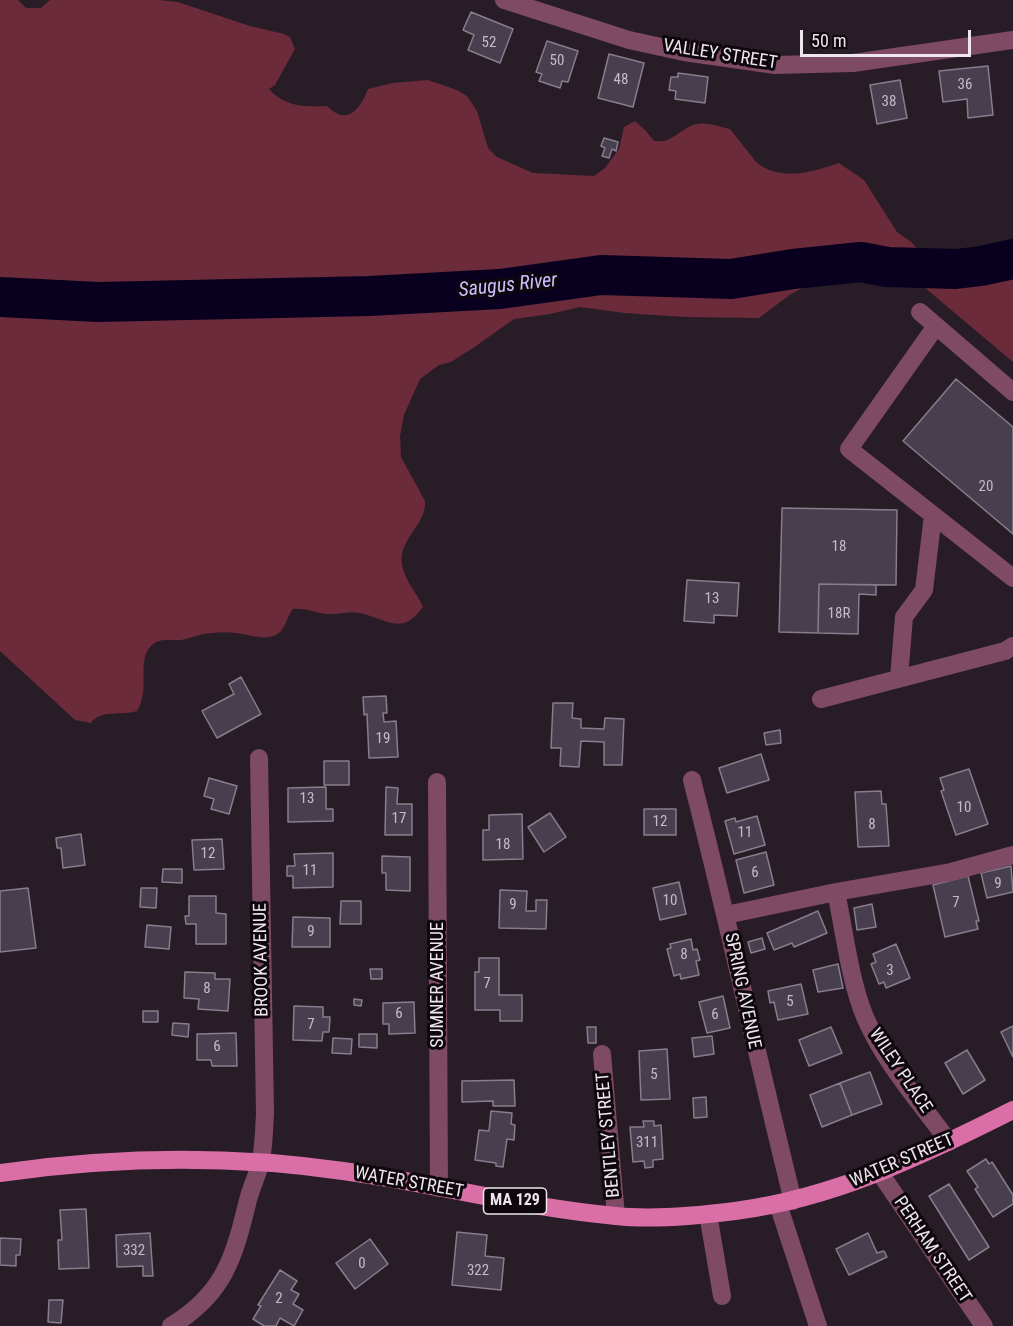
<!DOCTYPE html>
<html>
<head>
<meta charset="utf-8">
<style>
	body { margin:0 }
	#map { position:relative; width:1013px; height:1326px; overflow:hidden; background:#281c27; font-family:"Roboto Condensed",sans-serif }
	canvas { display:block }
	.scale { position:absolute; left:800px; top:30px; width:171px; height:27px; box-sizing:border-box; border:3px solid #eee5ed; border-top:0; padding-left:8px; font-size:18px; line-height:21px; white-space:nowrap; color:#eee5ed; -webkit-text-stroke:4px #0e080d; paint-order:stroke }
</style>
</head>
<body>
<div id="map">
<canvas width="1013" height="1326"></canvas>
<div class="scale">50 m</div>
</div>
<script>
const c = document.querySelector('canvas').getContext('2d');
c.lineJoin = 'round';
function fillPath(path, color) { c.fillStyle = color; c.fill(path, 'evenodd'); }
function trace(path, color, width, dash) { c.strokeStyle = color; c.lineWidth = width; c.lineCap = dash ? 'butt' : 'round'; c.setLineDash(dash || []); c.stroke(path); }
function label(font, color, halo, rows, align = 'center') {
  c.font = font + ' "Roboto Condensed",sans-serif'; c.lineWidth = 6; c.setLineDash([]); c.textBaseline = 'middle'; c.strokeStyle = halo; c.fillStyle = color; for (const [text, x, y, turn = 0] of rows) {
    c.save(); c.translate(x, y); c.rotate((+turn || 0) * Math.PI / 180); c.textAlign = isNaN(turn) ? turn : align; if (halo) c.strokeText(text, 0, 0); c.fillText(text, 0, 0); c.restore();
  }
}
fillPath(new Path2D(`
	M0,0H18L26,8H41L50,0H159L178,2L250,26L284,34L290,37L295,49L275,85L269,89C285,107 305,107 327,106C347,126 360,110 368,89L393,83L428,80L457,90L467,96L477,111L488,148L497,157L533,173L594,176L605,168L619,149L624,127L635,121L646,131L654,141C674,144 679,128 697,124C707,122 720,127 730,129L756,162C780,182 813,172 839,163L864,180L897,232L911,242L921,252L923,268C952,270 986,269 1013,259V362L912,277L891,276L861,282L805,287L791,294L759,318L685,317L624,313L580,307L550,314L514,319L473,348L451,362L439,365L420,379L404,415L400,436L401,457L425,501C427,525 398,538 402,565C405,581 417,593 423,607C403,635 389,621 364,614C350,610 343,614 331,614C318,614 305,607 293,609C286,617 286,630 276,635C261,641 250,634 236,633C228,632 220,632 213,633C202,633 192,638 181,640C170,641 160,637 151,646C136,661 151,689 137,711C123,716 100,709 91,723L75,720L0,651Z`), '#6b2b3a');
trace(new Path2D(`
	M0,297L98,302L369,296L500,289L601,275L731,279L793,269L861,262L887,267L956,269L981,266L1013,259`), '#09001f', 40);
const building = new Path2D(`
	M471,12L513,29L500,63L468,50L474,35L463,30Z
	M547,41L578,51L568,82L562,81L560,88L539,81L542,74L536,72Z
	M609,54L644,63L633,107L598,98Z
	M988,66L993,115L968,118L967,99L943,102L939,71Z
	M678,73L708,77L705,103L675,99L676,91L669,90L671,77H678Z
	M900,80L907,118L877,124L870,85Z
	M604,138L618,142L616,151L612,149L609,158L602,156L605,148L601,146Z
	M956,379L1013,427V534L903,441Z
	M782,508L897,510L896,585L819,584L818,633L779,632Z
	M687,580L739,583L737,616L714,615V623L684,621Z
	M819,584L876,585V595L859,594L858,634L818,633Z
	M241,677L261,714L217,738L202,711L234,694L229,684Z
	M386,696L387,713H383L384,722L396,721L398,757L369,758L367,714L364,715L363,697Z
	M553,703H573L572,718L581,719V728L604,729L605,718L624,719L622,765H604V742L581,741L579,767L560,766L561,748H551Z
	M780,730L781,743L766,745L764,733Z
	M761,754L769,780L727,793L719,768Z
	M324,761H349V785H324Z
	M969,769L988,824L956,835L941,791L944,790L940,778Z
	M209,778L237,786L229,814L211,809L214,799L204,796Z
	M326,787V809H333V821L288,822V788Z
	M386,787L398,788L397,804H412V835H385Z
	M881,791L882,804H886L889,846L858,847L855,792Z
	M644,809H676V835H644Z
	M550,813L566,837L544,852L528,827Z
	M522,814L523,859L483,860V830H489V815Z
	M757,816L765,845L734,854L725,821L735,818L736,822Z
	M81,834L85,865L63,868L61,848H57L56,838Z
	M222,839L224,869L194,870L192,840Z
	M766,852L774,885L744,893L736,860Z
	M333,853V887L293,888V876H287V866H295L294,854Z
	M382,856L410,857V891L386,890V873H382Z
	M1011,866L1013,892L987,898L981,873Z
	M163,869H182V883L162,882Z
	M968,876L979,921H976L978,929L945,937L933,885Z
	M679,882L686,914L660,920L653,888Z
	M28,888L36,948L0,952V891Z
	M141,888H157L156,908L140,907Z
	M500,890L527,891L526,911H536V900H547L546,929L499,928Z
	M189,896H216V913L226,914V944H196V924H186L185,916H189Z
	M341,901H361V924H340Z
	M872,904L876,927L857,930L854,908Z
	M818,911L827,933L794,947L792,943L774,950L767,933Z
	M293,917L330,918V947H292Z
	M147,925L171,927L169,949L145,947Z
	M762,938L765,949L751,953L748,942Z
	M691,939L693,950L697,949L700,960L696,961L699,975L681,979L680,974L674,976L667,949L671,948L670,944Z
	M896,944L910,978L886,988L884,982L879,984L871,964L876,962L873,954Z
	M479,958H499V995H522V1021H500V1010H475V972H479Z
	M838,964L843,988L818,992L813,970Z
	M370,969H382V979H371Z
	M185,972L215,973V979H230L228,1011L198,1009L199,999L184,998Z
	M801,984L808,1014L778,1020L774,1002L770,1003L768,991Z
	M723,996L730,1028L707,1033L699,1002Z
	M354,999L362,1000L361,1006L354,1005Z
	M414,1002L415,1033L389,1034V1024H383V1003Z
	M294,1006L323,1007V1017H330L329,1032H323L322,1041L293,1040Z
	M143,1011H158V1022H143Z
	M173,1023L189,1024L188,1037L172,1035Z
	M1013,1026V1057L1001,1032Z
	M587,1027H596V1043H588Z
	M831,1027L842,1053L809,1066L799,1040Z
	M236,1033L237,1066H212L211,1060H197V1034Z
	M359,1034H377V1048L359,1047Z
	M712,1036L714,1054L694,1057L692,1038Z
	M333,1038L352,1039L351,1054L332,1053Z
	M667,1049L670,1099L641,1100L639,1051Z
	M967,1050L985,1080L963,1094L945,1063Z
	M870,1072L882,1104L852,1115L840,1083Z
	M514,1080L515,1106H493V1101L462,1102V1081Z
	M840,1083L852,1115L822,1127L810,1095Z
	M706,1097L707,1117L694,1118L693,1098Z
	M491,1111L512,1113L511,1124L515,1125L514,1140L507,1139L503,1167L496,1166V1163L475,1160L479,1130L489,1131Z
	M643,1121H654V1126L661,1125L663,1159L653,1160V1167L645,1168L644,1161L633,1162L630,1127H644Z
	M986,1159L989,1164L992,1162L1013,1195V1204L993,1217L975,1189L978,1187L967,1171Z
	M949,1184L989,1247L969,1260L929,1196Z
	M86,1209L89,1268L59,1269L58,1240H62L60,1210Z
	M457,1232L487,1235L485,1256L504,1258L501,1290L452,1285Z
	M150,1233L153,1276H143V1266L117,1267L116,1235Z
	M868,1233L877,1253L884,1251L887,1257L849,1275L836,1249Z
	M0,1238L21,1239L20,1255H16V1266L0,1265Z
	M370,1239L388,1264L355,1289L336,1263Z
	M280,1270L297,1281L291,1290L299,1294L293,1304L303,1310L294,1326L280,1318L276,1326H264L253,1319L261,1306L258,1305Z
	M49,1300H63L61,1323L48,1322Z`);
fillPath(building, '#473f4d');
trace(building, '#867d8d', 1.5);
trace(new Path2D(`
	M504,0L629,40L684,52L775,65L853,63L1013,40
	M920,312L1013,392
	M936,326L849,449L1013,578
	M899,678L904,617L924,590L933,515
	M821,699L1005,651L1013,646
	M692,780C728,920 758,1061 793,1201
	M437,782L439,1188
	M836,892L951,872L1013,855
	M726,915L836,892C844,929 850,982 865,1017C884,1062 920,1102 949,1142
	M602,1054L616,1216
	M880,1173L984,1326
	M778,1204L818,1326
	M708,1214L722,1296
	M171,1326C224,1294 234,1258 248,1200C251,1188 257,1176 260,1164C264,1148 264,1130 265,1113L259,758`), '#7e4a64', 18);
trace(new Path2D(`
	M0,1173C113,1157 230,1155 343,1171C434,1183 524,1208 616,1216C655,1220 696,1216 735,1211C835,1198 924,1155 1013,1110`), '#da6fa8', 18);
label('15px', '#c4bcc5', null, [
	["52",489,43],
	["50",557,61],
	["48",621,80],
	["36",965,85],
	["38",889,102],
	["20",986,487],
	["18",839,547],
	["13",712,599],
	["18R",839,614],
	["19",383,739],
	["13",307,799],
	["10",964,808],
	["17",399,819],
	["12",660,822],
	["8",872,825],
	["11",745,833],
	["18",503,845],
	["12",208,854],
	["11",310,871],
	["6",755,873],
	["9",998,884],
	["10",670,901],
	["7",956,903],
	["9",513,905],
	["9",311,932],
	["8",684,955],
	["3",890,971],
	["7",487,984],
	["8",207,989],
	["5",790,1002],
	["6",399,1014],
	["6",715,1015],
	["7",311,1025],
	["6",217,1047],
	["5",654,1075],
	["311",647,1143],
	["332",134,1251],
	["0",362,1264],
	["322",478,1271],
	["2",279,1299]
]);
for (const [x, y, w] of [
	[515,1201,63]
]) { const box = new Path2D(); box.roundRect(x - w / 2, y - 13, w, 26, 4.5); c.fillStyle = '#0e080d'; c.fill(box); trace(box, '#eee5ed', 1.5); }
label('bold 16px', '#eee5ed', null, [
	["MA 129",515,1201]
]);
label('18px', '#eee5ed', '#0e080d', [
	["VALLEY STREET",720,55,9],
	["BROOK AVENUE",262,960,-91],
	["SUMNER AVENUE",438,985,-90],
	["SPRING AVENUE",742,991,78],
	["WILEY PLACE",900,1071,56],
	["BENTLEY STREET",609,1135,-95],
	["WATER STREET",902,1161,-23],
	["WATER STREET",409,1183,10],
	["PERHAM STREET",932,1250,56]
]);
label('italic 20px', '#cac0fe', '#0e080d', [
	["Saugus River",508,286,-6]
]);
</script>
</body>
</html>
